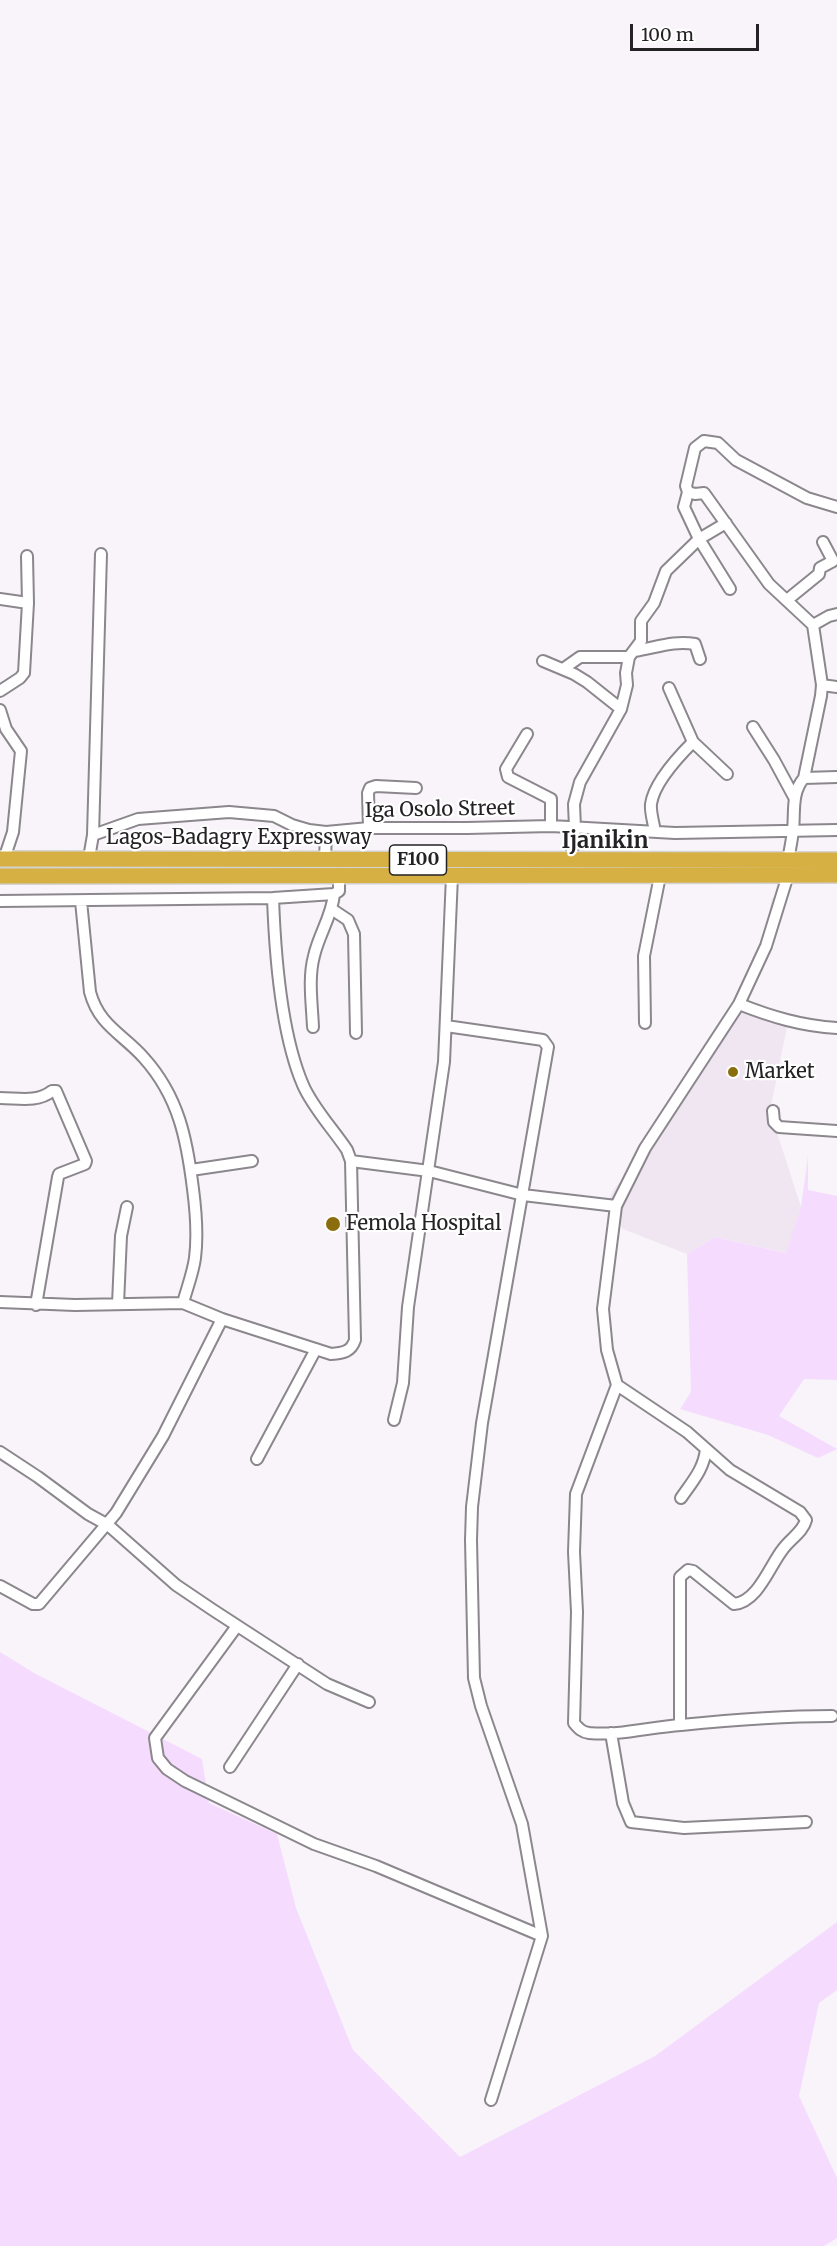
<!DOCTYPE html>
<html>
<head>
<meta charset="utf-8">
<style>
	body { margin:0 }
	#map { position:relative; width:837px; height:2246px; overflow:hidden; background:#f8f4fa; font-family:Merriweather,serif }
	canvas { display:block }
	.scale { position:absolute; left:630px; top:24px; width:129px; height:27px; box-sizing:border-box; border:3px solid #242224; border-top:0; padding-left:8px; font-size:18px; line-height:21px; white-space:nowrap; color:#242224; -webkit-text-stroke:4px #fff; paint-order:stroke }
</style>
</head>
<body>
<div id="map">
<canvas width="837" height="2246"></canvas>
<div class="scale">100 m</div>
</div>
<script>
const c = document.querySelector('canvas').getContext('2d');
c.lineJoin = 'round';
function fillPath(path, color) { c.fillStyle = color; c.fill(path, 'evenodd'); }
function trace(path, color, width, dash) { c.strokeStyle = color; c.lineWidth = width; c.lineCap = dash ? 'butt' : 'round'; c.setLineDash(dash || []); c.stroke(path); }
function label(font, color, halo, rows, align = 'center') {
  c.font = font + ' Merriweather,serif'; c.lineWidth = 4.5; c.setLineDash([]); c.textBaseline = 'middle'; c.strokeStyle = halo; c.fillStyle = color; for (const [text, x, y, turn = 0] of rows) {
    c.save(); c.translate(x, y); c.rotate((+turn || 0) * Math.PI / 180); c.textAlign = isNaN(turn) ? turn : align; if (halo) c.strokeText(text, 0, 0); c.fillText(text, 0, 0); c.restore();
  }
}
fillPath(new Path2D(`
	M785,897L743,996L747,1002L783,1018L834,1024L787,1027L770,1111L801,1207L787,1253L715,1237L687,1254L623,1229L607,1202L614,1189L627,1174L699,1053L710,1036L726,1021L733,1002L739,994L761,950L772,898Z`), '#efe6f2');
fillPath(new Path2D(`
	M808,1156V1190L837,1196V1380L804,1379L779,1416L837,1449L818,1458L768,1435L680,1409L691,1392L687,1254L715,1237L786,1253L801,1207Z
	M0,1652L34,1673L202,1759L209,1803L277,1834L296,1908L353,2050L460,2157L655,2056L837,1922V1990L819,2003L799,2096L837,2178V2238L824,2246H0Z`), '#f5dcfe');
const minor = new Path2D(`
	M688,492L684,507L699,539L730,589
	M27,556L28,603
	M0,599L28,603L24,673L20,678L0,691
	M787,600L819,574L820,568L833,561L823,542
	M813,625L769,584L704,493L695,494L688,492L686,486L695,448L704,441L718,443L736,460L807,498L837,507
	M634,651C655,648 674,640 695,644L700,659
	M543,661L574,674L587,682L621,709
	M563,669L580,657H629
	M822,685L837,687
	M669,688L693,742L727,774
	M0,710L6,729L21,751L13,832L4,859
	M753,727L774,760L794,797
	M527,734L506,769L508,777L551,799V826
	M804,778L837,777
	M369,828L368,793L370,788L376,786L416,788
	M655,832C654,824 650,812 651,804C654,783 678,757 693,742
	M93,835L138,819L229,812L274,816L292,825L309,830L326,832L369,828H467L551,826L675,833L837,830
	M89,858L93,835L101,554
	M571,859L575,828L574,804L580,782L621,709L627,685L626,673L629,657L641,641V621L654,603L666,571L699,539L726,523
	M325,860L326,832
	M788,860C790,850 792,840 793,830C795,812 791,793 804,778L821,696L822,685L813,625L829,616L837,614
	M788,875L766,946L739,1004L645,1148L616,1206L603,1309L607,1350L617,1385L576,1494L574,1552L577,1612L574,1723C579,1729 582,1732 589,1733C619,1736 650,1727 681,1725C731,1720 782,1716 832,1716
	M0,901L273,898L334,894L339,891V877
	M81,901L90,992C99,1026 123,1034 144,1058C179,1097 187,1140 193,1189C196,1212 198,1235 195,1258C193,1273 187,1288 183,1303
	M333,910L348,920L354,934L356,1033
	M739,1004C772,1017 802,1026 837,1028
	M645,1023L644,956L660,876
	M446,1026L543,1040L548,1047L482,1423L472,1507L471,1540L474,1678L481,1706L522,1824L542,1936L491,2100
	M313,1027C312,1004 308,978 314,956C319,934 332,916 334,894
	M0,1098C18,1098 37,1103 52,1091H56L86,1161L85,1164L59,1174L58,1177L36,1305
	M773,1111L774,1122L779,1127L837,1131
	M351,1161L429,1171L523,1195L616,1206
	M191,1170L252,1161
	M0,1302L75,1305L183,1303L222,1319L331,1354C343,1353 351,1352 355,1340L351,1161L347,1150C333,1129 313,1108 303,1085C281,1034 275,954 273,898
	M118,1304L121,1236L127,1207
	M617,1385L687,1432L730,1470L800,1512L806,1520C803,1532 790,1539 783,1549C770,1565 758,1602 734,1604L693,1571L688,1570L680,1577V1725
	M394,1420L403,1383L408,1307L444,1062L452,876
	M0,1452L38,1477L88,1514L108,1525L176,1585L213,1610L327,1684L369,1702
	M257,1459L316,1349
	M681,1498C692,1482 704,1469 706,1449
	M0,1586L33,1604H39L116,1513L163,1436L222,1319
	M237,1626L155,1738L158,1758L167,1769L185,1781L314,1844L376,1866L542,1936
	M611,1733L623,1803L631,1822L684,1828L806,1822
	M230,1767L298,1664`);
const highway = new Path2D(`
	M0,859C279,859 558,860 837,860
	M0,876L837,875`);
trace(minor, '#8b878d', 14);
trace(highway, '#d3d3d3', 18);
trace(minor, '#fff', 10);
trace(highway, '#d6b042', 15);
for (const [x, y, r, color] of [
	[733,1072,6,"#8a6e0e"],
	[333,1224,8,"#8a6e0e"]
]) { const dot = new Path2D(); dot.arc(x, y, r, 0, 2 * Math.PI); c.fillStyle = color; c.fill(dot); trace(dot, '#fff', 2); }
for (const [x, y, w] of [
	[418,860,57]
]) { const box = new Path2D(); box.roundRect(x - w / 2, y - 15, w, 30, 4.5); c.fillStyle = '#fff'; c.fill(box); trace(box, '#242224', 1.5); }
label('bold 18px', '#242224', null, [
	["F100",418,860]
]);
label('20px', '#242224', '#fff', [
	["Iga Osolo Street",440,810,-1],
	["Lagos-Badagry Expressway",239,838]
]);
label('20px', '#242224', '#fff', [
	["Market",745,1072],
	["Femola Hospital",346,1224]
], 'left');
label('bold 22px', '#242224', '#fff', [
	["Ijanikin",605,842]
]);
</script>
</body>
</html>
